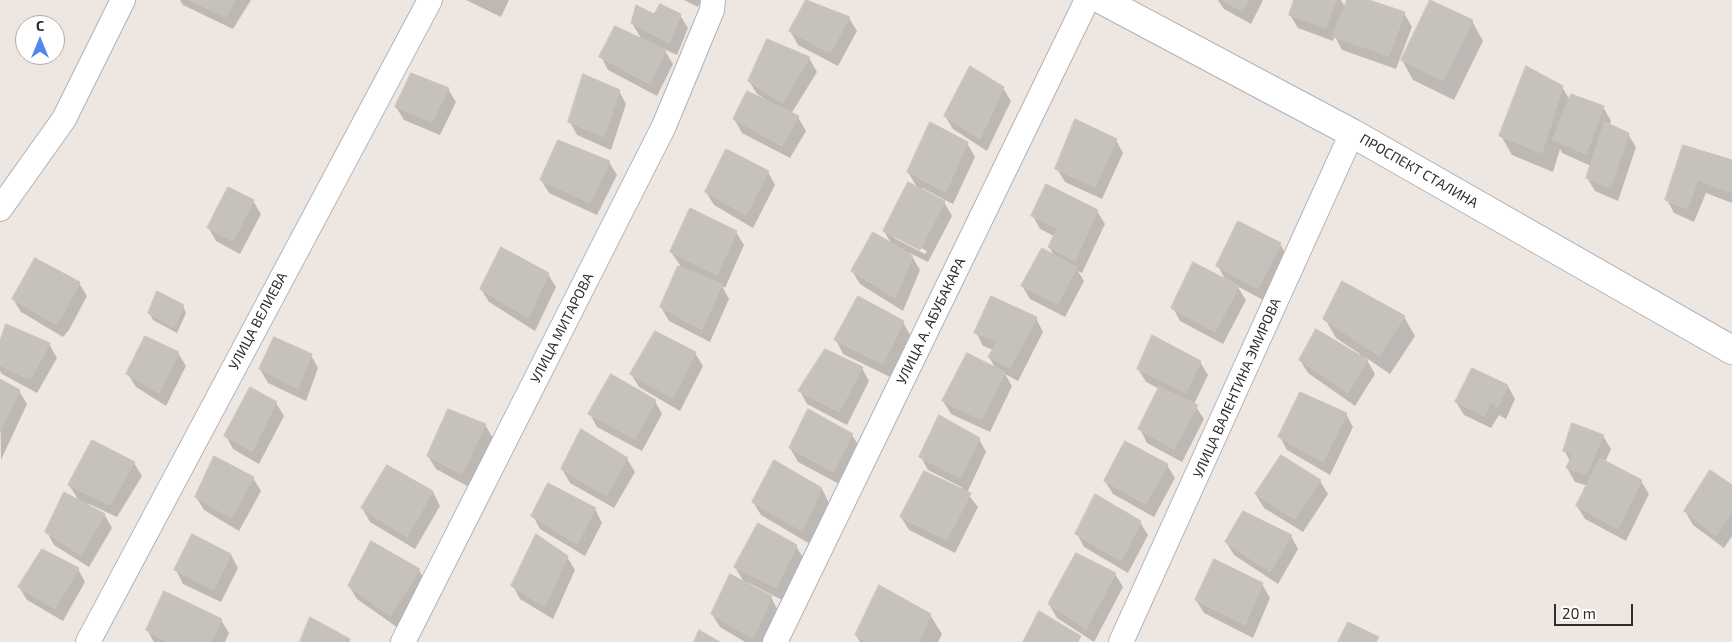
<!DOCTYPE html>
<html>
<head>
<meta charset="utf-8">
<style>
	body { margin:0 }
	#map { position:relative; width:1732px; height:642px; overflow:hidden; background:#eee6e1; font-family:"Exo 2",sans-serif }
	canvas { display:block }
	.north { position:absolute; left:15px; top:15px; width:50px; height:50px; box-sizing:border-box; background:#fff; border:1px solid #ababab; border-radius:50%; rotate:0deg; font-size:14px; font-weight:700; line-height:20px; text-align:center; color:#2e2e2e }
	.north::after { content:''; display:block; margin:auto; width:18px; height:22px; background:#4f87ed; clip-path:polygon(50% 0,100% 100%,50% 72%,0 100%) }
	.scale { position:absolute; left:1554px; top:604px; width:79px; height:22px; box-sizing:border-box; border:2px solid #2e2e2e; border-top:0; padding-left:6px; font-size:15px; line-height:18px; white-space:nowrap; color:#2e2e2e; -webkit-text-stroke:4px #fff; paint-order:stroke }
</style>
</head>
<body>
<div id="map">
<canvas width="1732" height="642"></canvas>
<div class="north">С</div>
<div class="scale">20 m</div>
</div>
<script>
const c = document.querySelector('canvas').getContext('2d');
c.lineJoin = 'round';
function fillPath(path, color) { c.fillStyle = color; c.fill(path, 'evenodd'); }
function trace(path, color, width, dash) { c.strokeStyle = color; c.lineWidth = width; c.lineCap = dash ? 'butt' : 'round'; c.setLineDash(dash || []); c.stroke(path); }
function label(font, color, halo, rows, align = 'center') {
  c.font = font + ' "Exo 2",sans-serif'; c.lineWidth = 4; c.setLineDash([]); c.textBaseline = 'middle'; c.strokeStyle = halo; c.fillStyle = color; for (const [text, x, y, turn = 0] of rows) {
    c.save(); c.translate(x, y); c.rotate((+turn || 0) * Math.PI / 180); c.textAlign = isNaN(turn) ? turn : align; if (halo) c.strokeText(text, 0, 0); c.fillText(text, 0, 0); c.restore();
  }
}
fillPath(new Path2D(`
	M180,0H251L233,29L183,5Z
	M466,0H509L501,17Z
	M684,0H701L698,7Z
	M807,0L849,18L857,31L838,66L798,45L790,31Z
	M1218,0H1263L1251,24L1224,9Z
	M1295,0H1341L1345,7L1348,0H1365L1404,13L1412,27L1396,69L1342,50L1335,36L1333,41L1298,28L1290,15Z
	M680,15L688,28L677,55L664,49L673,64L657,96L608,70L601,56L642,40L632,23L655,16Z
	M1472,21L1483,41L1454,100L1413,80L1402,60Z
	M809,58L817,72L791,114L798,117L806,131L790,158L742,133L734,119L766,100L757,94L749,81Z
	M1562,87L1570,100L1603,107L1611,121L1609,126L1628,134L1636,147L1618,201L1595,191L1587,178L1591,166L1562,153L1560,149L1553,172L1512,155L1501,136Z
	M1003,88L1011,101L987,151L953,129L945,116Z
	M448,89L456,102L440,135L404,120L396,107Z
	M619,91L626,104L611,150L577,135L570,122Z
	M1116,140L1123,153L1102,199L1065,182L1057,169Z
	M967,143L975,157L953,204L922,188L921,191L944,202L952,216L928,262L910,253L920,270L903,311L860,284L852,271L892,245L884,231L918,189L908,172ZM894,235L927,251L925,254L894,238Z
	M1684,147L1732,161V203L1706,193L1694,222L1674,213L1667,200Z
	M609,162L617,175L597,215L549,193L541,180Z
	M768,172L775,185L753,228L714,205L706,192Z
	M253,201L261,214L240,254L216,241L208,227Z
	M1097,211L1105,224L1082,273L1078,271L1084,281L1065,317L1030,299L1022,286L1055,257L1049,247L1054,236L1040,229L1033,216Z
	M736,232L744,245L725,288L722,286L729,299L710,342L669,321L661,307L680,265L671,252Z
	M1280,244L1288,257L1265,301L1237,286L1246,300L1223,344L1180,321L1173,308L1226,281L1218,266Z
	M548,274L556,287L535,331L489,302L481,289Z
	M79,283L87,296L69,330L63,337L21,312L13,299Z
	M183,306L186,313L177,333L153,320L149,313Z
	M1404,317L1415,336L1390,374L1365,357L1375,374L1355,406L1308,373L1300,360L1359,356L1360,354L1336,338L1325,319Z
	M1036,318L1043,332L1018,381L1005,374L1012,386L990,432L951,414L943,401L996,369L989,357L994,350L983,346L976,332Z
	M903,322L910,335L890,377L843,354L836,340Z
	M7,326L49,344L57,358L37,393L2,374L0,371V344Z
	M178,353L186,366L166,406L136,387L128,374Z
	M695,353L703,366L680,411L639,387L631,374Z
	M311,355L318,368L306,401L268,383L260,369Z
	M1200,362L1208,375L1194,404L1204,419L1182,462L1147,443L1140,429L1160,389L1146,382L1138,369Z
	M862,368L869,381L847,425L807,404L800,391Z
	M0,381L19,391L27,404L1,460Z
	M1508,386L1515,399L1506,419L1499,415L1491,428L1464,415L1456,402Z
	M655,401L662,414L642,451L597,427L590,414Z
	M276,403L284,416L259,464L233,449L226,436Z
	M1346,414L1353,427L1330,475L1287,450L1280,437Z
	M485,425L493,438L469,487L436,469L428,456Z
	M852,435L860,448L841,485L798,462L790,448Z
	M1603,436L1611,449L1605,462L1641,481L1649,494L1626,541L1585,519L1577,506L1588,486L1575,482L1567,468L1570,461L1564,450Z
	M979,439L986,452L967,493L978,507L955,553L909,530L901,517L963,488L928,470L921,457Z
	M1281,457L1320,481L1328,494L1303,532L1264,508L1256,495Z
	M627,459L635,472L614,508L570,483L562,469Z
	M774,462L822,489L829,503L810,544L761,515L753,502Z
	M134,463L142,476L117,517L89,504L88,506L104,514L112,528L89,567L54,545L47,532L79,501L69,485Z
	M1167,465L1175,478L1154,517L1113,494L1105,481Z
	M387,467L433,492L440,506L415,549L370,522L362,508Z
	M253,478L261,491L239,531L204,510L196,497Z
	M1732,487V536L1724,548L1693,525L1685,511Z
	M595,509L602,523L585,556L540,529L533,516Z
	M1140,522L1148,535L1128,573L1084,547L1077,534Z
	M1291,536L1298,549L1278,584L1234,555L1226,542Z
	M796,546L804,559L784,601L749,583L748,585L771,597L778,611L765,642H745L720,627L712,614L745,584L735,567Z
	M231,555L238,568L221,602L183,584L176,570Z
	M567,557L575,570L553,619L520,599L513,586Z
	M78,569L85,582L63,621L27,600L19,587Z
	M419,570L426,583L398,628L357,599L349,586Z
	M1115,574L1123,587L1094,642L1057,618L1049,604Z
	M1262,584L1270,598L1253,638L1204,613L1196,600Z
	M930,615L942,634L938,642H860L856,635Z
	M221,620L229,633L225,642H154L147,630Z`), '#0003');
const building = new Path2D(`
	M190,0H235L226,17Z
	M806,0L850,17L830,53L789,31Z
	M1222,0H1249L1243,11Z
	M1294,0H1336L1326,28L1289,15Z
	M1347,0H1369L1405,12L1389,56L1333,37Z
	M1430,0L1473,20L1443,81L1401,60Z
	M660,4L681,14L669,43L631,23L636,5L654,14Z
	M615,26L666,50L650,84L599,57Z
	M767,39L810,57L782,103L748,81Z
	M970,66L1004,87L980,139L944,116Z
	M1526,66L1563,86L1542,153L1499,136Z
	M411,73L449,88L432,122L395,107Z
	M583,74L620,90L604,137L568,122Z
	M747,91L799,116L782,146L733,119Z
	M1571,94L1604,106L1586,154L1553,140Z
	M1075,119L1117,139L1095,187L1055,169Z
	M930,122L968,142L946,192L907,172Z
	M1605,122L1629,133L1610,188L1586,178Z
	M558,140L610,161L590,203L540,180Z
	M1683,145L1732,160V193L1698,180L1687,209L1665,200Z
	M726,149L769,171L746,215L705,192Z
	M908,182L945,201L920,250L883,231Z
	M1046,184L1098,210L1075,261L1048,247L1057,228L1031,216Z
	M228,187L254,200L233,241L207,228Z
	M690,208L737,231L717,275L670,252Z
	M1238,221L1281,243L1258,289L1216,266Z
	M873,232L913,256L895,298L851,271Z
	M501,247L549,273L528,318L480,289Z
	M1042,248L1077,267L1058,304L1021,286Z
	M35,258L80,282L62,316L55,324L12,299Z
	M1193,262L1239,286L1215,332L1171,308Z
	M678,266L722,284L702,330L660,307Z
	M1342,281L1405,316L1379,356L1323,319Z
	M157,291L184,305L174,328L148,313Z
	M858,296L904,321L883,364L834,340Z
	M991,296L1037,317L1010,368L988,357L997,341L974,333Z
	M6,324L50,343L30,380L0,365V341Z
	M1316,329L1368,360L1348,393L1299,360Z
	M655,331L696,352L673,399L630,374Z
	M1152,335L1201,361L1186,393L1137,369Z
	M145,336L179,352L159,393L126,374Z
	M274,337L312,354L298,389L259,369Z
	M825,349L863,367L839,412L798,391Z
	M967,353L1005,372L982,420L942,401Z
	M1472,368L1508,385L1498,407L1491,402L1484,416L1455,402Z
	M611,374L656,400L635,439L588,414Z
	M0,379L20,390L0,432Z
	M250,387L277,402L252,451L224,436Z
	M1159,387L1198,405L1174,449L1138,429Z
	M1300,392L1347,413L1323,462L1278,437Z
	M448,409L486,424L462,474L427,456Z
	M808,409L853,434L833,472L789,448Z
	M939,415L980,438L960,478L919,457Z
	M1572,423L1604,435L1586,475L1566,468L1572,455L1563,451Z
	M581,429L628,458L606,496L561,469Z
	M92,440L135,462L110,505L68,485Z
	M1125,441L1168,464L1146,504L1104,481Z
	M1281,455L1321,480L1295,519L1255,494Z
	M214,456L254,477L231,518L195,497Z
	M1600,458L1642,480L1618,529L1576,506Z
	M774,460L822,488L802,531L752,502Z
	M387,465L433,491L407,537L361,508Z
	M1710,470L1732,485V512L1716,536L1684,511Z
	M924,471L971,493L947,540L900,517Z
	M548,483L596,508L577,544L531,516Z
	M64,492L105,514L81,555L45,532Z
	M1095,494L1141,521L1121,561L1075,534Z
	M1243,511L1292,535L1270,572L1225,542Z
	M758,523L797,545L776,588L734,567Z
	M192,534L231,554L214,590L174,570Z
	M536,534L568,556L545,607L511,586Z
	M371,541L420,569L390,616L348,586Z
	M42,549L79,568L55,609L18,587Z
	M1076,553L1116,573L1086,629L1048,604Z
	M1214,559L1263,583L1245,625L1195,600Z
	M730,574L772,596L753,639L711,614Z
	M879,585L931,614L919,642H866L855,635Z
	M164,591L222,619L211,642H167L146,630Z
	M1039,611L1081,636L1078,642H1023Z
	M310,617L350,639L349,642H300Z
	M1348,622L1379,637L1376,642H1338Z
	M699,630L720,642H694Z`);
fillPath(building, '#c7c1bc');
trace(building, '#c9c2bb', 1);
const street = new Path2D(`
	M0,209L64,119L123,0
	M88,642L430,0
	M403,642L664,126L712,10L713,0
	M775,642L1087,0
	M1121,642L1352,133`);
const secondary = new Path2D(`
	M1102,0L1352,133L1732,350`);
trace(street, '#aeb2b8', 26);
trace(secondary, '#aeb2b8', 30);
trace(street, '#fff', 24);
trace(secondary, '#fff', 28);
label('14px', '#2e2e2e', '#fff', [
	["ПРОСПЕКТ СТАЛИНА",1419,171,30],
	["УЛИЦА ВЕЛИЕВА",258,321,-62],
	["УЛИЦА А. АБУБАКАРА",931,321,-64],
	["УЛИЦА МИТАРОВА",562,328,-63],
	["УЛИЦА ВАЛЕНТИНА ЭМИРОВА",1237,388,-66]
]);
</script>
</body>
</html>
